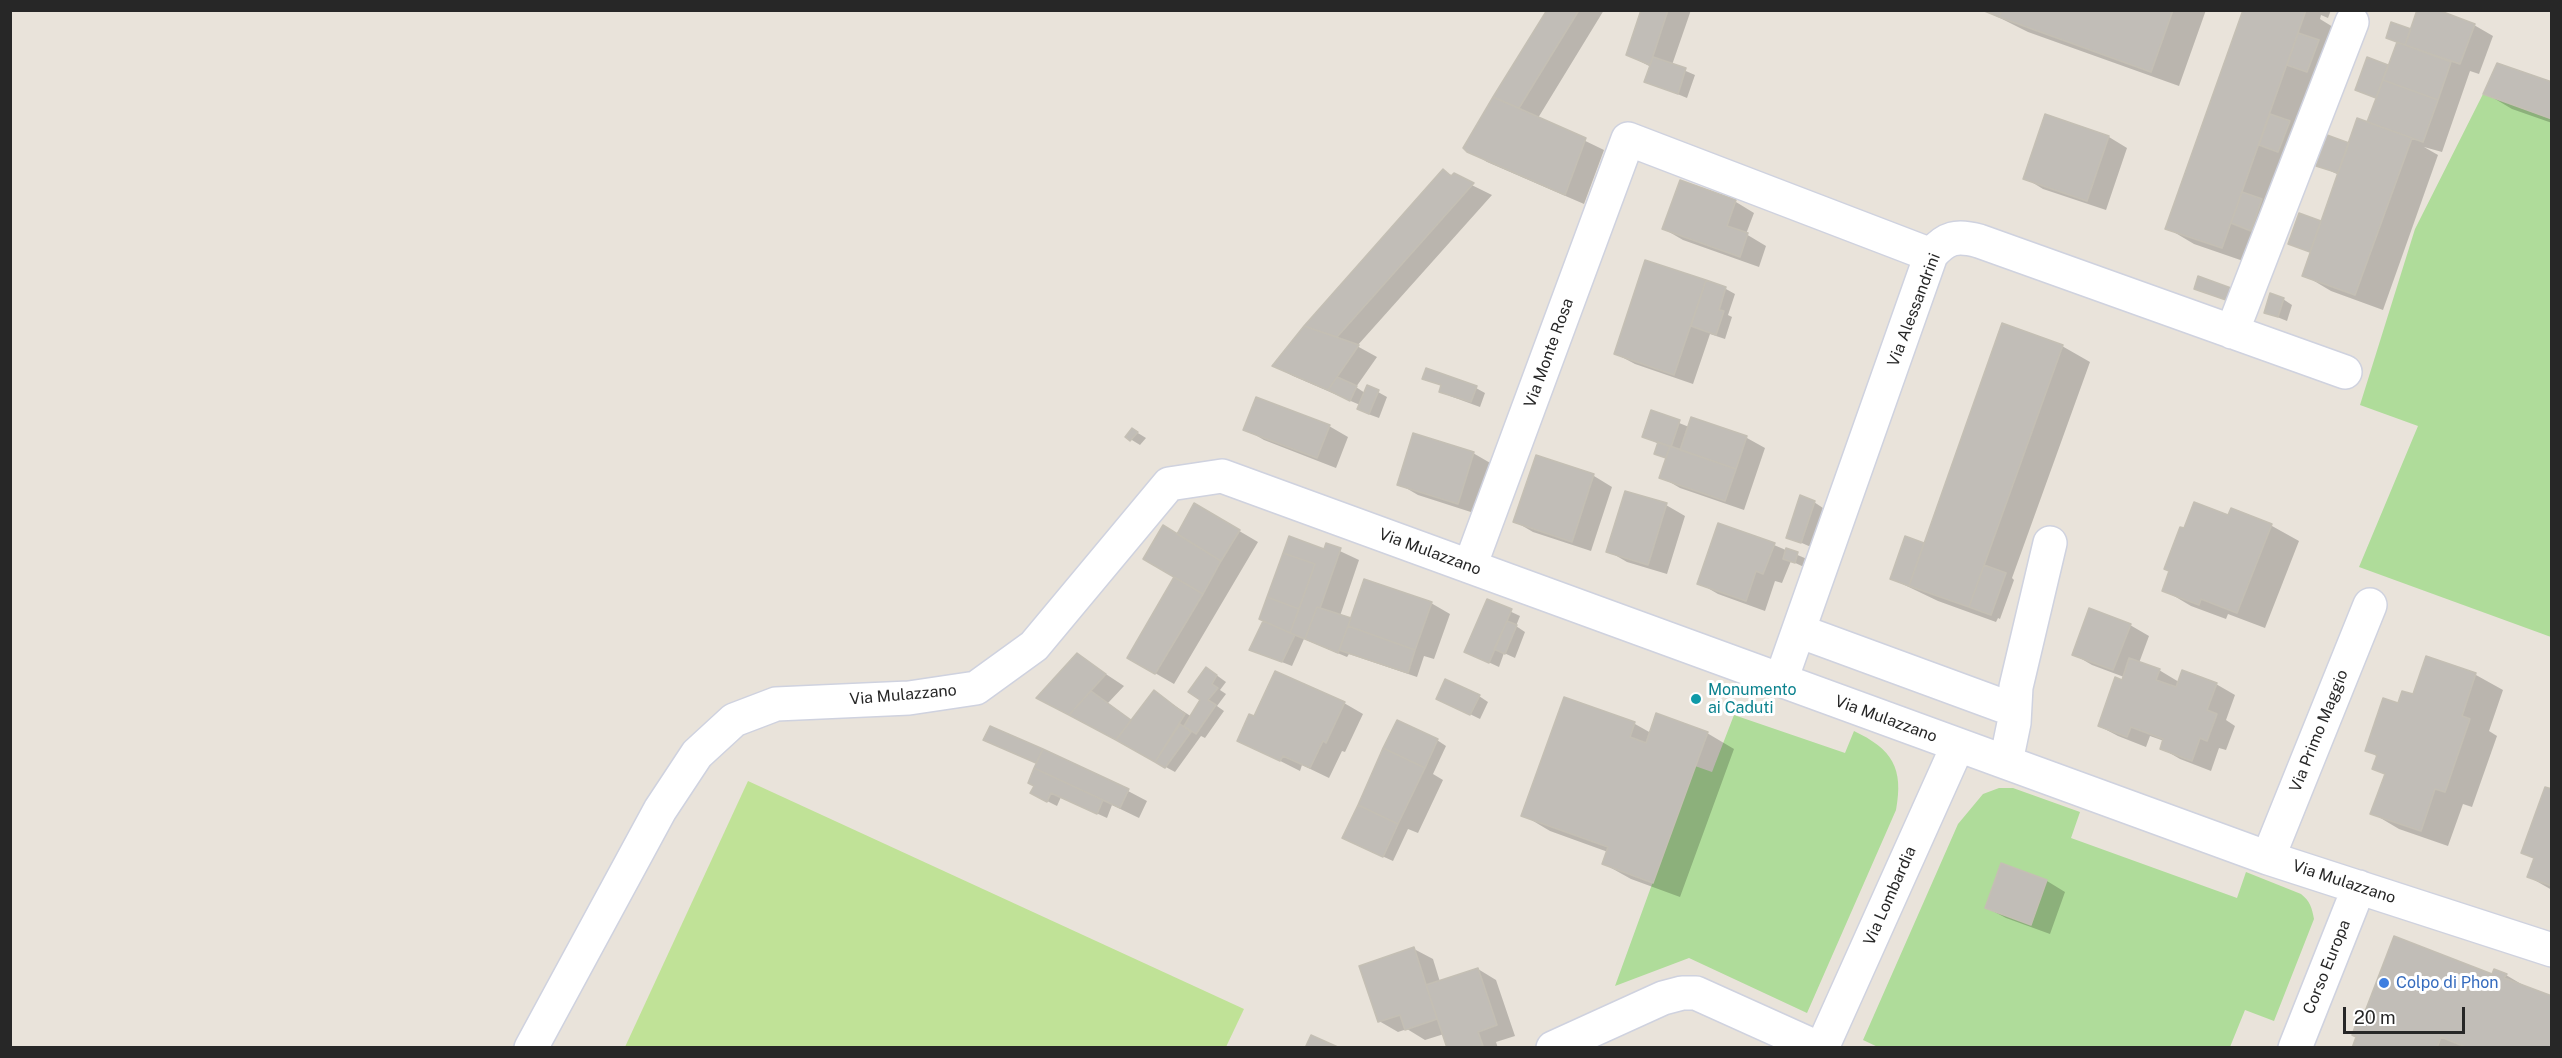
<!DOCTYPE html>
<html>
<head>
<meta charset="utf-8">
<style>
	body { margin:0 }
	#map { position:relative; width:2562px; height:1058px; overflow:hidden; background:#e9e3da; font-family:"Public Sans",sans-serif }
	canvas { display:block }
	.frame { position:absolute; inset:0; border:12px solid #272727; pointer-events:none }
	.scale { position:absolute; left:2343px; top:1007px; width:122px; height:27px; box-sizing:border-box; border:3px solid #272727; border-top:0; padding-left:8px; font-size:18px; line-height:21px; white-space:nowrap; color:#272727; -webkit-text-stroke:4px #fff; paint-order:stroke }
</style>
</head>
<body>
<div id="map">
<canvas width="2562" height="1058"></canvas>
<div class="frame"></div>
<div class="scale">20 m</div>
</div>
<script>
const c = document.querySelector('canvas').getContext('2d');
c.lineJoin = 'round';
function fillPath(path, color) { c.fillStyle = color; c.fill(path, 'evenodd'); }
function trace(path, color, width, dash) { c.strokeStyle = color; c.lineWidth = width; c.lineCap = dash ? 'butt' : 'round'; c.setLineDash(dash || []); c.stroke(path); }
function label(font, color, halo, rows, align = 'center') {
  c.font = font + ' "Public Sans",sans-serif'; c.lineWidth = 6; c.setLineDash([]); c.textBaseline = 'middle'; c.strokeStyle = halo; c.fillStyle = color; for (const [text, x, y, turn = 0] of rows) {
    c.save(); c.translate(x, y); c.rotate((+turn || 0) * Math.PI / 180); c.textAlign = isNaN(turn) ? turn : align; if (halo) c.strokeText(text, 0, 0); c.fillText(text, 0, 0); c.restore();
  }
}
fillPath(new Path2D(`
	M2483,94L2551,119V637L2359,567L2418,426L2360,405L2415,229Z
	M1734,715L1845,753L1854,731C1892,749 1904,768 1896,810L1807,1013L1689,958L1615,986L1695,766L1712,772Z
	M1999,788H2013L2080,812L2071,838L2237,898L2246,872L2301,894C2310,901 2312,908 2314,919L2274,1021L2245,1010L2230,1047L1880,1048L1863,1040L1958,824L1983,794Z`), '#afdc9a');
fillPath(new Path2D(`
	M748,781L1244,1009L1226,1047H625Z`), '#c0e297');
fillPath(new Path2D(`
	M1549,10H1604L1538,118L1604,150L1584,204L1487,162L1465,148Z
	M1643,10H1691L1672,65L1695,75L1687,98L1646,81L1651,67L1628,55Z
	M1984,10H2206L2179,86L2028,32Z
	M2245,10H2331L2328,18L2321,15L2320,19L2333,27L2249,263L2194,244L2167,228Z
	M2419,10H2444L2442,14L2474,25L2493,36L2479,74L2470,71L2442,152L2424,147L2438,155L2383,310L2331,291L2304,275L2312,253L2290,244L2300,215L2322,222L2339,175L2318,165L2349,145L2368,124L2378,99L2366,94L2368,59L2389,67L2398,43L2387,37L2411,32Z
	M2552,84V123L2512,109L2485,93Z
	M2109,137L2127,148L2106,210L2043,189L2025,178Z
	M1443,171L1492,195L1357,346L1377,357L1356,387L1365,393L1378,392L1387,397L1379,418L1368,414L1360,405L1293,376L1274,366L1305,327Z
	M1681,182L1736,202L1754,213L1746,234L1766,246L1759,267L1683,240L1664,229Z
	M1646,262L1726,289L1735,294L1728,315L1732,317L1725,339L1710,334L1693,384L1635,364L1616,354Z
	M2196,288L2230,289L2239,294L2236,304Z
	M2283,299L2292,305L2287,321L2265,312Z
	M2062,346L2090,362L2012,578L2014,580L2000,619L1998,618L1996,622L1938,601L1892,579L1923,544L1925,545Z
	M1424,378L1476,388L1485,393L1480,407L1450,396L1440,391L1442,386Z
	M1652,412L1689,427L1692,419L1747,438L1765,448L1744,510L1680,488L1661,477L1667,459L1656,453L1659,444L1644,436Z
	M1329,426L1348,437L1336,468L1264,440L1245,429Z
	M1133,430L1146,438L1140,445L1127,437Z
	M1473,453L1492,464L1477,514L1418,495L1399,484Z
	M1537,457L1594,476L1612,487L1591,551L1533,532L1514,521Z
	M1626,492L1666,505L1685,516L1667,574L1627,562L1608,551Z
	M1814,502L1823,508L1811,547L1788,537Z
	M1195,505L1258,542L1174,684L1129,658L1177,576V535Z
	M2232,510L2272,526L2299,541L2265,628L2228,614L2226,619L2191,606L2164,590L2185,530L2229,517Z
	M1327,545L1359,560L1340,616L1351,620L1431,603L1450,614L1434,659L1424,656L1417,677L1349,654L1347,657L1304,639L1292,666L1251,650L1265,621L1325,551Z
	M1774,545L1807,559L1804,567L1791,561L1782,583L1775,581L1765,611L1718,594L1699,583Z
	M1488,601L1520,616L1516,626L1525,632L1515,658L1504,653L1499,667L1475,656Z
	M2130,625L2149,636L2139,663L2159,670L2179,682L2216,684L2235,695L2226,720L2235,726L2226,750L2219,748L2211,771L2180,759L2161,748L2164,741L2150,736L2146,747L2118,736L2099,726L2124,677L2092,665L2073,654Z
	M1077,655L1124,686L1108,703L1132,721L1154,692L1192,717L1215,674L1226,682L1220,690L1226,694L1217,706L1224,711L1205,738L1201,736L1175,772L1057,708Z
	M2427,658L2476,675L2503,690L2489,731L2497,736L2472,807L2463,804L2448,846L2399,829L2372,813L2386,775L2374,768L2378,757L2367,750L2399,705L2414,696Z
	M1479,696L1488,702L1480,719L1445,702Z
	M1565,699L1635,724L1651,733H1707L1734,749L1680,897L1631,879L1604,864L1608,852L1550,831L1523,815Z
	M1344,703L1363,714L1345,752L1342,751L1329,778L1302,765L1300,771L1239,740L1255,718Z
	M991,728L1128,791L1147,801L1139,818L1112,805L1107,818L1061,797L1057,806L1041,798L1036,785L1038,764L994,744Z
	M1437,740L1446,746L1433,774L1443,780L1418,833L1408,829L1393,861L1353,843Z
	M2552,790V890L2529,877L2535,859L2523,852Z
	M2047,881L2065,892L2050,934L2006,918L1987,908Z
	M1414,949L1433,959L1440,982L1478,969L1496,980L1515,1036L1496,1042L1498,1048H1448L1444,1034L1425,1040L1407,1029L1398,1032L1379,1021Z
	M2506,975L2533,991L2552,1048H2353L2362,1024Z`), '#0003');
const building = new Path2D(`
	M1547,10H1579L1519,108L1493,97Z
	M1641,10H1668L1650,65L1626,55Z
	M1982,10H2002L1999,17Z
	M2002,10H2173L2151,72L1999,17Z
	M2243,10H2306L2222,248L2165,229Z
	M2417,10H2438L2475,24L2460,64L2405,45Z
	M2391,22L2411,29L2405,45L2386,38Z
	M2298,33L2319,40L2307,72L2287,65Z
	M2397,42L2451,62L2438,100L2383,80Z
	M1653,57L1686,68L1678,94L1644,82Z
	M2367,57L2388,65L2376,98L2355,90Z
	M2497,63L2552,82V119L2483,94Z
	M2383,80L2438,100L2423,142L2367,122Z
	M1493,97L1586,138L1565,195L1467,152L1463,148Z
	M2045,114L2109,136L2087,201L2023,179Z
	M2270,114L2290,121L2278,152L2259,145Z
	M2357,118L2412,138L2355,295L2302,276Z
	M2327,135L2349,143L2338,173L2316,166Z
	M1443,169L1451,176L1454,173L1474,183L1337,337L1304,326Z
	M1680,180L1736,200L1727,226L1748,233L1740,257L1662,229Z
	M2242,192L2262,199L2251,231L2231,223Z
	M2299,213L2321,221L2310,252L2288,244Z
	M1645,260L1706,280L1674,375L1614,354Z
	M2198,276L2231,288L2226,300L2194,289Z
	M1706,280L1726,287L1719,310L1724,311L1716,335L1691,326Z
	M2270,293L2284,298L2278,317L2264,313Z
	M2002,323L2063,345L1969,607L1909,586Z
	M1304,326L1359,345L1328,390L1272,366Z
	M1426,368L1477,386L1471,402L1439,392L1441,385L1422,379Z
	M1337,377L1357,386L1350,401L1328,390Z
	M1367,385L1379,390L1369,414L1357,409Z
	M1256,397L1330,425L1317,458L1243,430Z
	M1651,410L1680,420L1671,447L1642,437Z
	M1691,417L1747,436L1736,469L1680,450Z
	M1132,428L1138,432L1130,441L1125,437Z
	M1413,433L1474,452L1458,504L1397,485Z
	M1658,442L1670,446L1666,458L1654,454Z
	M1670,446L1736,469L1725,501L1659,478Z
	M1536,455L1594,474L1572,542L1513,522Z
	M1625,491L1667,503L1648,565L1606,552Z
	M1800,495L1815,501L1801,543L1786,538Z
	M2194,502L2228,515L2231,508L2272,524L2237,613L2201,599L2199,605L2162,591L2169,571L2164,569L2180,527L2184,528Z
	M1194,503L1240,530L1221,561L1177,534Z
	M1718,523L1775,543L1763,574L1756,571L1746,601L1697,584Z
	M1163,525L1221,561L1203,594L1143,559Z
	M1289,536L1324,549L1326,543L1341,548L1320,608L1317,607L1305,639L1290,633L1315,564L1283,553Z
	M1905,536L1924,543L1909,586L1890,579Z
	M1786,548L1798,552L1795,563L1783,559Z
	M1283,553L1315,564L1299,609L1267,597Z
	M1984,565L2006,573L1991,615L1969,607Z
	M1174,577L1203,594L1155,674L1127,658Z
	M1364,579L1432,602L1415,650L1348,626Z
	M1267,597L1299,609L1290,633L1259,619Z
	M1487,599L1512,609L1489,663L1464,652Z
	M1317,607L1351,618L1338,653L1305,639Z
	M2089,608L2131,624L2113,670L2072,655Z
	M1263,621L1295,635L1282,662L1249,650Z
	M1507,621L1517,625L1505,654L1494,649Z
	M1348,626L1415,650L1408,673L1339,650Z
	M1077,653L1106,674L1069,715L1036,698Z
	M2426,656L2476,673L2462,716L2470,719L2445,792L2435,789L2421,831L2370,814L2385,774L2372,769L2377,755L2365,751L2383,698L2398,703L2402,691L2413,694Z
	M2129,658L2160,669L2156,680L2176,687L2182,670L2217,683L2207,710L2217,714L2207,741L2200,738L2192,761L2160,749L2163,739L2131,727L2127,737L2098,726L2115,677L2122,680Z
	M1206,667L1217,675L1212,684L1218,688L1208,700L1216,705L1196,734L1184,726L1200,700L1188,692Z
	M1275,671L1345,702L1326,743L1323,741L1310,768L1283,756L1280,761L1237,741L1249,714L1254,716Z
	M1445,679L1480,695L1470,715L1436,699Z
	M1154,690L1185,714L1155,762L1116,740Z
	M1091,691L1131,720L1116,740L1069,715Z
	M1564,697L1635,722L1630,737L1646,743L1656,713L1708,732L1653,883L1602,864L1608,847L1521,816Z
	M1397,720L1438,739L1425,768L1383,748Z
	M1180,724L1191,732L1165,768L1155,762Z
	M990,726L1043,749L1036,763L983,740Z
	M1383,748L1425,768L1398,824L1358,805Z
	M1043,749L1129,789L1120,808L1034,768Z
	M1034,768L1103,800L1097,814L1051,793L1047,802L1030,793L1034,786L1028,783Z
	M2545,787L2552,789V886L2527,877L2534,858L2521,853Z
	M1358,805L1398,824L1383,857L1342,838Z
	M2001,863L2047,880L2031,925L1985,908Z
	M2394,936L2492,974L2494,969L2507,974L2504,978L2552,996V1048H2468L2441,1037L2437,1048H2352L2356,1037L2352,1035L2357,1021L2361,1022Z
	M1414,947L1437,1019L1405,1030L1400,1015L1378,1022L1359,966Z
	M1478,968L1497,1025L1478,1032L1483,1046L1447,1048L1426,985Z
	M1311,1035L1340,1048H1305Z`);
fillPath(building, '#c1bdb7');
trace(building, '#c4bfb4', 1.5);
const minor = new Path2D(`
	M2232,332L2352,22
	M1470,566L1628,139L1931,255
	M1799,631L2014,710
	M1781,680L1931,255C1946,237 1957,235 1979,241L2345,372
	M2006,762L2014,723L2016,687L2050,543
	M2268,858L2370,605
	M531,1048L660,810L697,754L734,720L776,704L909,698L976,688L1034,646L1169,484L1222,476L2268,858L2552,950
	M1553,1048L1663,998L1682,993H1696L1818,1048
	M1822,1048L1958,745
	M2295,1048L2359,887`);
trace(minor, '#cfd2df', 36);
trace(minor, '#fff', 33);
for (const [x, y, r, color] of [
	[1696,699,6,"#0f9aa8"],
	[2384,983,6,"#3f7fe0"]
]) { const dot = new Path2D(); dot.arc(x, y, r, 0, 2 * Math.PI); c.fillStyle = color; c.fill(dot); trace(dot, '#fff', 2); }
label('16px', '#272727', '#fff', [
	["Via Alessandrini",1914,310,-69],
	["Via Monte Rosa",1549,353,-70],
	["Via Mulazzano",1430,552,20],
	["Via Mulazzano",903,695,-5],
	["Via Mulazzano",1886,719,20],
	["Via Primo Maggio",2319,731,-68],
	["Via Mulazzano",2344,882,18],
	["Via Lombardia",1890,896,-66],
	["Corso Europa",2327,967,-68]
]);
label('16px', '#0d838f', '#fff', [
	["Monumento",1708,690],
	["ai Caduti",1708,708]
], 'left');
label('16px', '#366cbe', '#fff', [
	["Colpo di Phon",2396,983]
], 'left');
</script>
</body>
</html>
